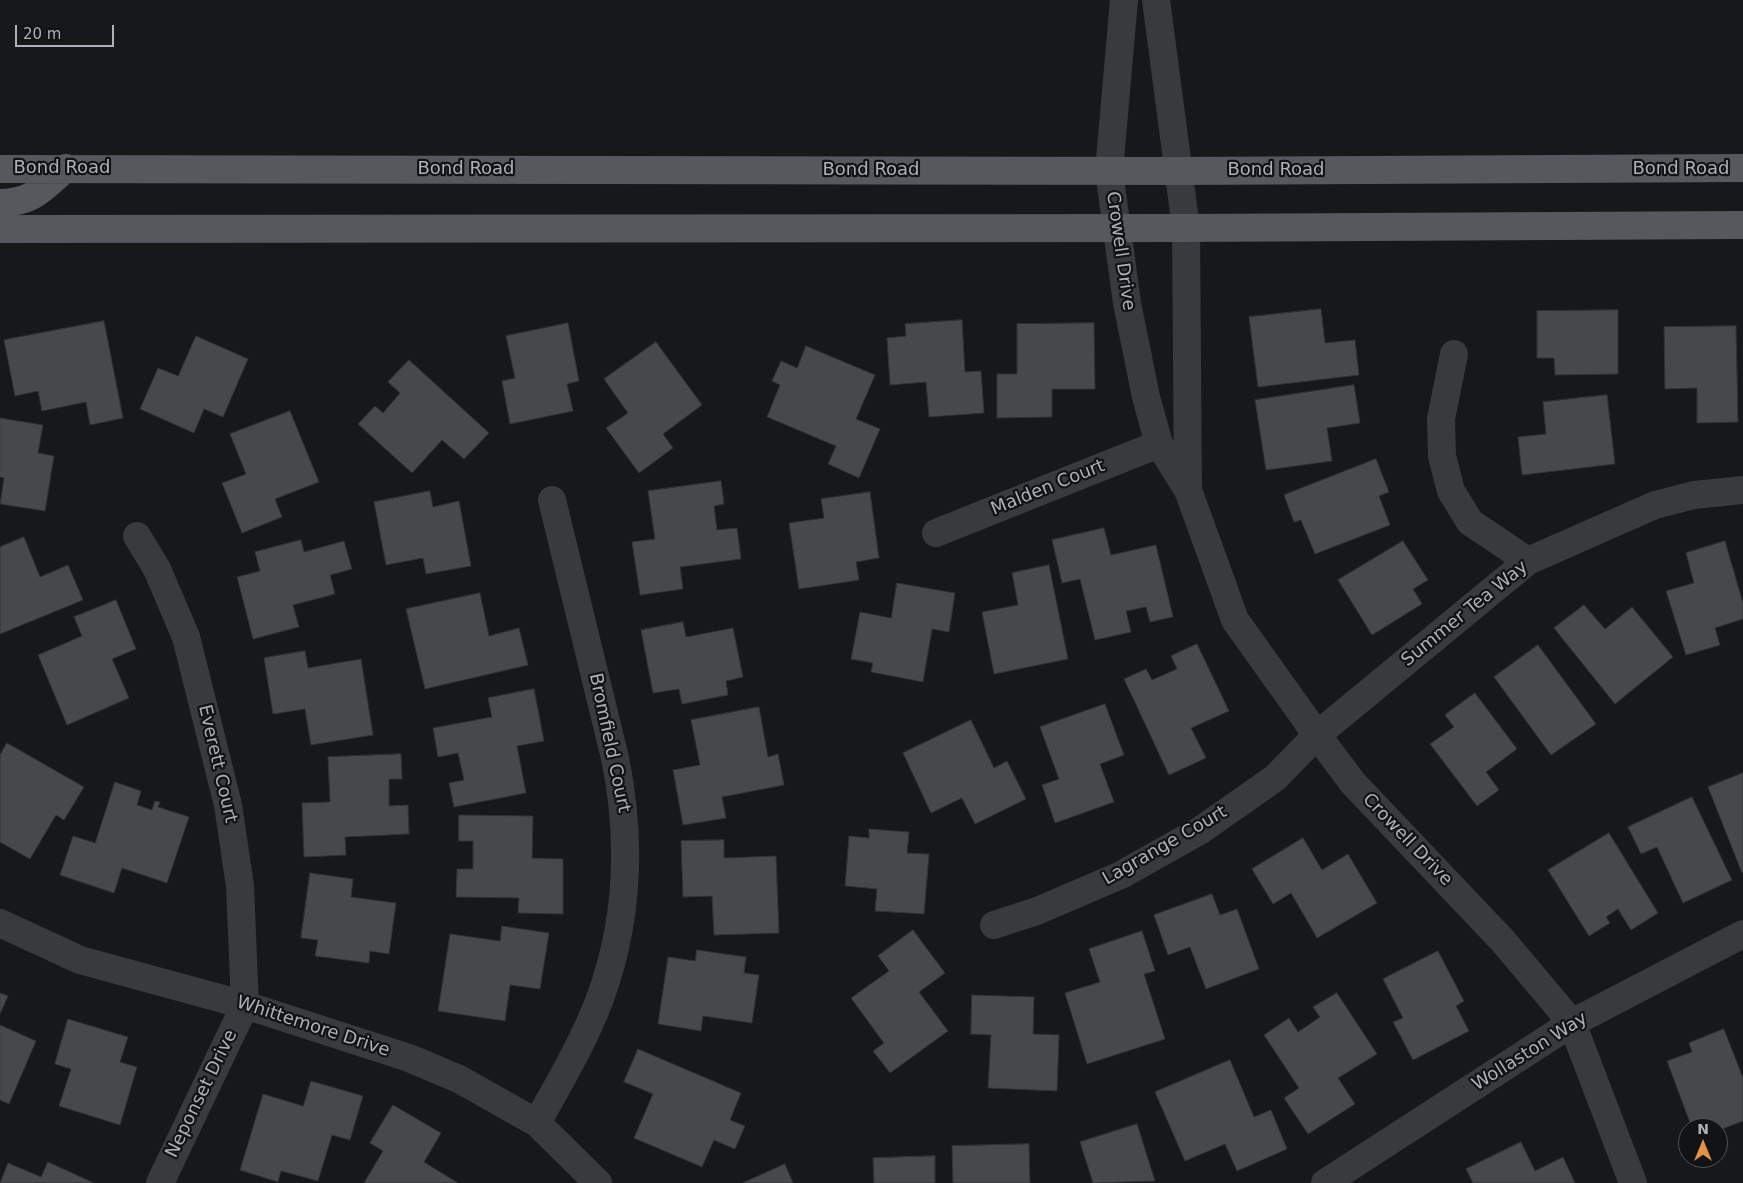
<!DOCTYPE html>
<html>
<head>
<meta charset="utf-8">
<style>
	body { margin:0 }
	#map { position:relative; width:1743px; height:1183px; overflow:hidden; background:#171819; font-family:"DejaVu Sans",sans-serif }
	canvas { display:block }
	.north { position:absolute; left:1678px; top:1118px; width:50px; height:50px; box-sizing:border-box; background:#121314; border:1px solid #4f5256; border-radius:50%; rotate:0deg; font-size:14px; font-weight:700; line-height:20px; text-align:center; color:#abb1b8 }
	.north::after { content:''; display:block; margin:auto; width:18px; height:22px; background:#e39146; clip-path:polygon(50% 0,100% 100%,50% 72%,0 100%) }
	.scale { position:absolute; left:15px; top:25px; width:99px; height:22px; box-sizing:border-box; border:2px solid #abb1b8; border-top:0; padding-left:6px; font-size:15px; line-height:18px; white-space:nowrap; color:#abb1b8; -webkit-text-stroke:4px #121314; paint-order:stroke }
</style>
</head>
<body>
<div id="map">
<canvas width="1743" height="1183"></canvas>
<div class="north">N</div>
<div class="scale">20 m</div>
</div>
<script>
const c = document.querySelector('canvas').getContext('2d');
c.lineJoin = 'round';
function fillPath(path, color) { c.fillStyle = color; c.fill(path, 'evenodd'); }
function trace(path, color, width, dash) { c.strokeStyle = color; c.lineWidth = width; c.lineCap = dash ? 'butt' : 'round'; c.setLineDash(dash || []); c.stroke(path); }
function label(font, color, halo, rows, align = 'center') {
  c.font = font + ' "DejaVu Sans",sans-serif'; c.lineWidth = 4.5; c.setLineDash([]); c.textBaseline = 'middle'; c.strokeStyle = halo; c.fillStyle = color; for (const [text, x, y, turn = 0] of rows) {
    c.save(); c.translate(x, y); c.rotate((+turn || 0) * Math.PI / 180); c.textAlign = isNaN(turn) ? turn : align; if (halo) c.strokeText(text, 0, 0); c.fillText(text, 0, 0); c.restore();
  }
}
const building = new Path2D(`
	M1321,309L1325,343L1355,340L1359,375L1258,387L1249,317Z
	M1618,310V374L1555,375L1554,358H1537V311Z
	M962,320L965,372L981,371L984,413L929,417L926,382L890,385L887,338L906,336L905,324Z
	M104,321L123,418L90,425L86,402L42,411L38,391L15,396L4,340Z
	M568,323L579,381L567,384L573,411L510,424L502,381L515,378L506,336Z
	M1094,323L1095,389H1052V417L997,418V374H1017V324Z
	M1736,326L1738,422L1697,423V388L1665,389L1664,327Z
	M196,336L248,359L223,417L204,409L194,433L140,409L158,368L178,376Z
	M656,342L702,405L663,434L673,448L639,473L606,428L628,413L604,379Z
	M806,346L875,375L856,419L880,429L859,478L828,464L836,446L767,417L780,385L772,381L781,361L797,368Z
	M409,360L489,433L464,459L442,440L412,473L358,424L375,406L383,413L400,393L388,382Z
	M1354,385L1360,423L1327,428L1332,461L1266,470L1255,400Z
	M1607,395L1615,464L1522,475L1518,437L1546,434L1543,402Z
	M290,411L319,482L275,499L282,517L242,533L222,483L246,474L230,434Z
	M0,418L43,425L38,453L54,456L45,511L0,504L4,478L0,477Z
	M1376,459L1389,492L1379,496L1390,525L1315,554L1301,520L1294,522L1284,495Z
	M721,481L724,504L714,506L717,530L737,528L741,559L680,567L683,589L640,595L632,542L655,539L648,491Z
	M430,491L433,507L459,501L471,566L426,574L423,558L386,565L374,502Z
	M870,492L879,558L856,562L859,580L799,589L789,523L824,518L821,499Z
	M1104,528L1111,555L1156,545L1173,617L1150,622L1146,607L1126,611L1131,632L1095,640L1080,579L1062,583L1052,540Z
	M24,537L40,577L68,565L83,600L0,634V547Z
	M301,540L304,552L344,541L352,569L330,575L335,594L293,605L299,627L253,639L237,577L260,571L255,552Z
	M1403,541L1428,580L1413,589L1422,604L1372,635L1338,580Z
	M1725,541L1743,603V619L1715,628L1720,645L1686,655L1666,591L1694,583L1686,553Z
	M1049,565L1068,659L994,674L982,612L1018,605L1012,573Z
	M897,583L955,593L949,632L932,629L923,682L871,672L873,663L851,659L860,612L891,618Z
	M480,593L489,636L519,628L528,665L425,689L406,609Z
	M116,600L136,649L112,659L129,698L67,725L38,655L82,636L74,617Z
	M1584,605L1605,629L1632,607L1673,657L1615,704L1554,628Z
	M683,622L686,637L733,628L743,677L726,681L728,695L682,704L679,689L653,693L641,630Z
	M1197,644L1229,711L1191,728L1206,758L1169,775L1124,679L1146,669L1152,680L1177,669L1171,656Z
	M1538,645L1596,724L1551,755L1494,677Z
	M305,651L308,668L361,659L373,735L311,745L305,709L273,714L264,658Z
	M534,689L544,741L517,746L526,793L454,807L449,783L464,780L458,753L438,757L433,728L492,717L488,698Z
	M1475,693L1517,749L1486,772L1499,790L1477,806L1430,744L1454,727L1445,715Z
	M1105,704L1124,755L1100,764L1114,802L1055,823L1042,785L1059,779L1040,727Z
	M759,707L768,757L778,754L784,785L722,797L726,818L683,825L673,770L700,765L691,720Z
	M971,720L994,768L1007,761L1026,799L975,824L962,798L931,813L903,753Z
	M7,743L84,787L64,820L56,815L30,859L0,842V755Z
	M401,754L402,779H389V806L408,805L409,834L345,837L346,855L304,857L302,803L330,802L328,757Z
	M1743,773V872L1742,873L1708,787Z
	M115,782L141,791L137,805L152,810L155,801L160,802L158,807L189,817L167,883L122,868L114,893L60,875L73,836L95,843Z
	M1692,797L1732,880L1683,903L1657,847L1641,854L1628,827Z
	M459,815L533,816L532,858L563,859V914L518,913L519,898L456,897L457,869H473V841H459Z
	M869,829L909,832L907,853L929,854L924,914L875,911L877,889L845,886L849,836L869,838Z
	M1609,833L1658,913L1631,930L1618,909L1606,917L1610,923L1589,936L1548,870Z
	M1303,838L1322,870L1348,854L1377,903L1317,938L1291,893L1273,904L1252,869Z
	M724,840V858L776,856L779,933L714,935L712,896L683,897L681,841Z
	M310,873L353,879L351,897L396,903L389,954L370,951L369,963L315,956L318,940L301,938Z
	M1212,894L1220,915L1237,909L1259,969L1206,989L1190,947L1168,955L1154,915Z
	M502,926L549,933L540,989L510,985L505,1021L438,1011L450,934L500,941Z
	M913,930L945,973L919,992L948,1031L890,1073L873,1051L884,1043L851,998L889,971L878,956Z
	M1142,931L1155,971L1144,974L1165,1039L1087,1064L1065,993L1100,982L1089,949Z
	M697,950L746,957L744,973L759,975L752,1023L703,1016L701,1031L658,1024L668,957L695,961Z
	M1438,951L1464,1001L1456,1006L1469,1031L1413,1060L1393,1022L1403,1018L1383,979Z
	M0,993L8,996L0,1014Z
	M1337,993L1377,1054L1338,1078L1355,1104L1308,1134L1284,1098L1299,1088L1264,1035L1289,1018L1298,1032L1320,1017L1313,1007Z
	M972,995L1034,997L1033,1034L1059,1035L1057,1091L988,1088L991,1035L971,1034Z
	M68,1019L128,1037L120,1062L137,1067L120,1125L59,1106L71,1069L55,1064Z
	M0,1025L36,1041L9,1104L0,1100Z
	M1724,1029L1743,1078V1121L1722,1129L1728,1145L1718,1149V1128H1692L1667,1061L1692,1052L1689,1043Z
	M638,1049L741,1093L730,1120L745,1126L735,1149L714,1140L702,1167L634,1138L653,1094L624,1082Z
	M1230,1060L1254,1117L1271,1110L1287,1149L1237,1171L1225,1144L1185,1161L1155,1092Z
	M311,1081L363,1096L350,1140L332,1135L318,1181L281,1171L278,1182L240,1170L263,1094L303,1106Z
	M393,1105L441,1133L424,1162L458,1183H364L383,1151L370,1143Z
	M1137,1124L1155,1181L1093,1183L1080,1142Z
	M1521,1142L1535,1171L1563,1157L1575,1183H1473L1466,1169Z
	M1029,1144L1030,1183H953L952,1146Z
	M935,1156V1183H874L873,1158Z
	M48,1162L94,1183H0L8,1163L41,1177Z
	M785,1164L793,1183H743Z`);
fillPath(building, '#46484c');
trace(building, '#323235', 1);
trace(new Path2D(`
	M1124,0L1109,171L1127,303L1146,397L1159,444L1188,490L1235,620L1317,735L1353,783L1503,941L1572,1023L1633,1183
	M1156,0L1186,228L1188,490
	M1454,354L1441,419L1442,456L1451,491L1470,522L1528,561
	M936,533L1159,444
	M137,536L157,569L186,637L228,805L240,886L245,1005L160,1183
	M0,923L80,960L245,1005L409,1058L459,1079L537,1123L598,1183
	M994,925L1037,911L1121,875L1201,830L1275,778L1317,735L1528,561L1655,505L1694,495L1743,490
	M537,1123C559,1083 583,1043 599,1001C629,921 632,841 615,758L552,500
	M1325,1183L1572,1023L1743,934`), '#393a3e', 28);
trace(new Path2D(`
	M0,169L1179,171L1743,168
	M0,203C34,202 42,189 66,168
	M0,229L1186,228L1743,225`), '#55585d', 28);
label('18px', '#abb1b8', '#121314', [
	["Bond Road",62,168],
	["Bond Road",466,169],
	["Bond Road",1681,169],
	["Bond Road",871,170],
	["Bond Road",1276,170],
	["Crowell Drive",1120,251,82],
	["Malden Court",1048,488,-22],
	["Summer Tea Way",1465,614,-39],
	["Bromfield Court",609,743,78],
	["Everett Court",217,764,77],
	["Crowell Drive",1407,840,46],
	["Lagrange Court",1165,846,-30],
	["Whittemore Drive",313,1027,18],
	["Wollaston Way",1530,1052,-32],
	["Neponset Drive",202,1094,-64]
]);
</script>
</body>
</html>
